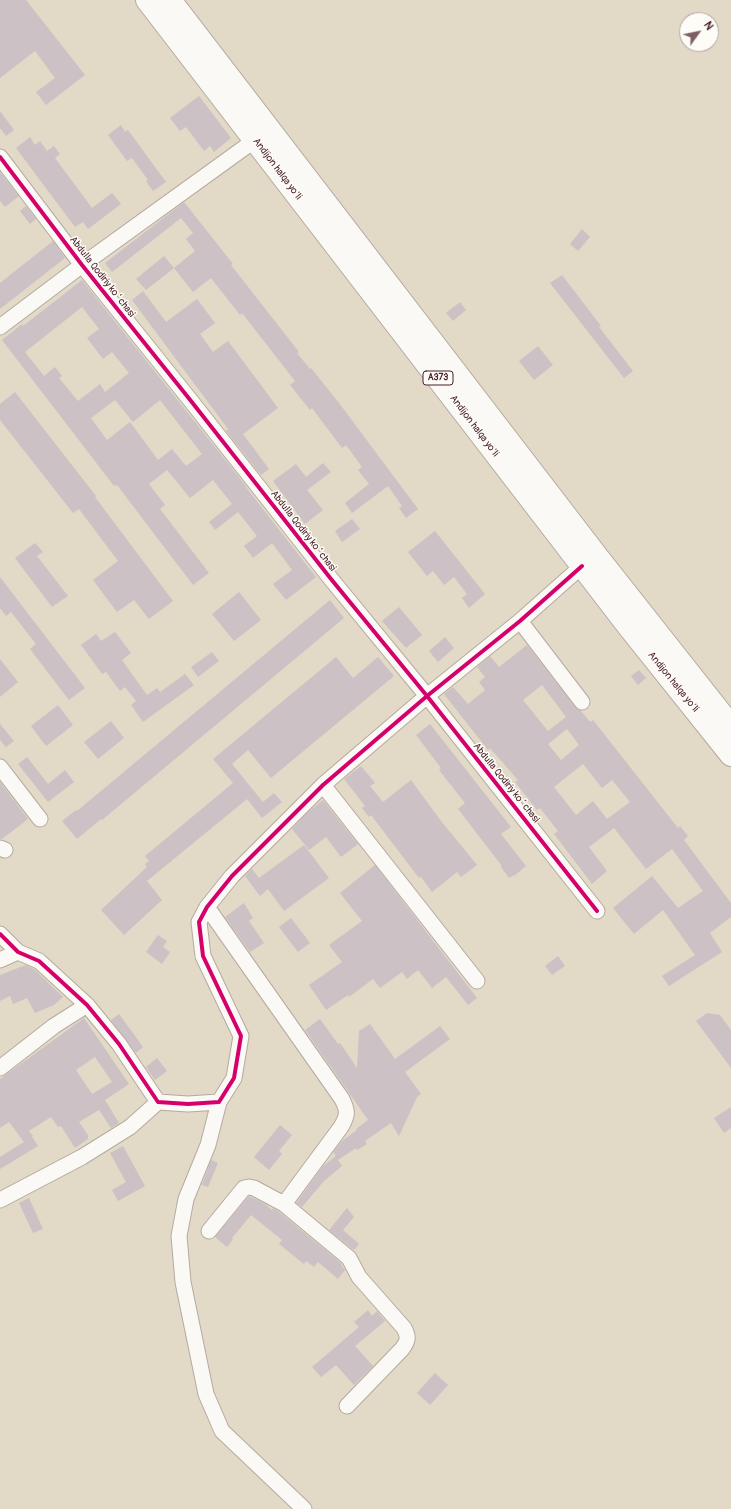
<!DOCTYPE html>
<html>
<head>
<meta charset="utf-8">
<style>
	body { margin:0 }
	#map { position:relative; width:731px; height:1509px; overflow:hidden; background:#e2d9c6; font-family:Pangolin,sans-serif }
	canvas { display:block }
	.north { position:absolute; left:679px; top:12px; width:40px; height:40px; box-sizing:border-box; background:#fdfcf7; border:1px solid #b5a4a5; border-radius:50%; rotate:57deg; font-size:11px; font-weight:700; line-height:16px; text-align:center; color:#4a1f2b }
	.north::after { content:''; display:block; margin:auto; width:14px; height:18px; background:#7f6061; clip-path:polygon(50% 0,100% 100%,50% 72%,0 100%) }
</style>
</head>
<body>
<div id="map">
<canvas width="731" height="1509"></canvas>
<div class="north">N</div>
</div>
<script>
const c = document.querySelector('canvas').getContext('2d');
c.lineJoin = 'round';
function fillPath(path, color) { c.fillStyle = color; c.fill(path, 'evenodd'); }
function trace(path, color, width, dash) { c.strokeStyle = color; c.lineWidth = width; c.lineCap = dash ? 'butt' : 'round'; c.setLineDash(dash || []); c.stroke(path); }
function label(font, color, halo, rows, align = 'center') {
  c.font = font + ' Pangolin,sans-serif'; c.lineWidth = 3; c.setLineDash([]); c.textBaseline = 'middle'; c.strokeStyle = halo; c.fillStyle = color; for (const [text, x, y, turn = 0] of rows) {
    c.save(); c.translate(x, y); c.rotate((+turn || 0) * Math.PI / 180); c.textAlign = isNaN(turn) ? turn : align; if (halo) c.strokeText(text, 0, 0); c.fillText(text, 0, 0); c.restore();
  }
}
fillPath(new Path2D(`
	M0,0H26L85,75L46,105L36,92L55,78L35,51L0,78Z
	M199,96L231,138L214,152L210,146L204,151L186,127L180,131L170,118Z
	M0,111L14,130L6,136L0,128Z
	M121,125L125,132L128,130L166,182L153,191L146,181L148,180L132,158L127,161L108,135Z
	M30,137L35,145L40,141L47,151L54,146L60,154L55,158L92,208L112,193L121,204L88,229L83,222L75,227L16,148Z
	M0,172L19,196L5,207L0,201Z
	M184,202L233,264L231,265L299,352L297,353L310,369L311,368L339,403L418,509L406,518L399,508L402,506L388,486L352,513L345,503L369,484L358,470L362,467L346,445L342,448L312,408L310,410L290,385L295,381L242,313L240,315L211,278L193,292L174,268L195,251L186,239L193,233L181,218L112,272L105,263Z
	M26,206L36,219L30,224L20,211Z
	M582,229L590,237L578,251L570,244Z
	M53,241L65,258L0,309V283Z
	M164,256L174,268L146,290L136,279Z
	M562,275L601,326L599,327L633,371L624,378L550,283Z
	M82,280L246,486H245L316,577L286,600L273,584L292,570L272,543L253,558L244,546L257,536L238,512L215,530L209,522L232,504L213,480L190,498L167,470L149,484L165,505L160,509L209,573L193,585L117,485L114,486L2,340L22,324L23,326ZM82,307L99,329L87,338L103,359L112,352L129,373L105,392L100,384L78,401L59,378L62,376L55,367L44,376L25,352ZM115,400L133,422L160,400L202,454L186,466L172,449L158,460L130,422L107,440L91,418Z
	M143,291L166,322L197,299L215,323L200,334L213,352L228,341L278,408L243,434L269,469L261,475L226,431L228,429L132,300Z
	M460,302L466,310L453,321L446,313Z
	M538,346L553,365L534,380L519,361Z
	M15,392L96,496L95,497L173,601L149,619L134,600L117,612L93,580L118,561L79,509L73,513L0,420V404Z
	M323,463L331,472L307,490L323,510L305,524L273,481L296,464L306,477Z
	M352,519L360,529L342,542L335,531Z
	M435,531L485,594L469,608L462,598L467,594L454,577L444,585L433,571L427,576L408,552Z
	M35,543L43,552L37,556L68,596L52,607L15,558Z
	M0,577L85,688L69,700L30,649L36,644L11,612L6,616L0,608Z
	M239,592L261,620L234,641L212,614Z
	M330,600L344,618L102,820L101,819L77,839L62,821L76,810L77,811Z
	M399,607L422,635L406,648L382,621Z
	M115,632L131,653L122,660L147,695L157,688L160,692L185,674L194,685L143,722L131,705L136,701L125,687L120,691L106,672L102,674L81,645L96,634L101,641Z
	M445,637L454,648L438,662L429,651Z
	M527,645L575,707L581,711L590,722L593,720L678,828L680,826L688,836L684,840L731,903V917L710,933L722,952L669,986L662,976L695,955L663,910L634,934L613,908L652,876L678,908L703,891L672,849L646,869L614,828L589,847L607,871L592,884L554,834L558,831L540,808L537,810L515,782L518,780L510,771L490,748L488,750L444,694L453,687L468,704L485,690L479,682L485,677L477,667L490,656L499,667ZM542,685L566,717L548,731L523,700ZM567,729L579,745L561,760L548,744ZM583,764L602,788L612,780L630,802L607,819L593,801L576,815L554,787Z
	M212,652L219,661L198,677L191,667Z
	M336,657L353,678L378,657L394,676L271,778L248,750L232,764L263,802L274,793L282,802L262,818L247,799L147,881L162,900L124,935L101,910L147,867L145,864L149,861L145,856L233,783L213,759Z
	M0,659L18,682L0,697Z
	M639,670L646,678L638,685L631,676Z
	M58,705L73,725L46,746L31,726Z
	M111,721L124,738L98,759L84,742Z
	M0,724L14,741L6,747L0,740Z
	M430,724L511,827L501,834L526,866L514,876V875L509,878L501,867L502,866L458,809L465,803L439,770L441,768L416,735Z
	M27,757L48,784L65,770L74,782L48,802L18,764Z
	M361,766L375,783L370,786L383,802L411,780L441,821L477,865L461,877L457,872L432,892L421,877L419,878L371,815L369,817L362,808L365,806L344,779Z
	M0,782L28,819L2,839H0Z
	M323,800L358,844L341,857L326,837L309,850L292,829L307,813Z
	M304,845L329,878L284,911L268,889L260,896L245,876L252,869L259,878Z
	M375,865L477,998L468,1005L446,977L432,988L418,970L407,979L402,972L380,988L373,979L349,997L348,995L326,1010L309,985L342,962L329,945L362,921L340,893Z
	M244,903L253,918L249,921L264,943L250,952L225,917Z
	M291,918L310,943L298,952L279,927Z
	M158,935L167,941L163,947L170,952L162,964L146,952Z
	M558,956L565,966L552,975L545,966Z
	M26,965L34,969L63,997L54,1005L35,1013L27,998L13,1004L10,996L0,1001V975Z
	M707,1013L720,1015L731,1030V1068L696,1021Z
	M119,1014L143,1047L136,1053L111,1020Z
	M84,1018L129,1084L105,1100L119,1123L111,1128L99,1110L79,1122L88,1135V1139L75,1148L61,1126L58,1127L51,1117L29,1131L33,1136L24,1142L9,1122L0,1128V1079ZM95,1057L112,1082L92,1094L76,1070Z
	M320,1019L338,1044L340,1043L357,1068L359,1031L370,1024L395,1059L440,1026L450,1039L405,1072L421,1094L417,1097L399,1136L391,1123L365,1141L367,1144L357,1150L356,1148L338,1160L342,1166L324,1181L302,1207L296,1203L323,1166L336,1156L333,1152L342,1141L357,1130L356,1129L368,1120L305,1030Z
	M157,1058L167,1071L155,1080L146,1067Z
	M731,1107V1128L724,1133L714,1118Z
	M280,1125L292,1135L279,1151L282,1154L269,1170L254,1157Z
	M32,1137L38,1146L0,1169V1157Z
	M123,1146L145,1186L118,1201L112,1190L126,1182L110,1153Z
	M211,1160L218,1163L208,1187L202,1185Z
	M249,1196L265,1204L272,1210L273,1208L278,1211L342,1264L341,1265L345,1270L338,1279L318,1262L314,1267L306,1261L304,1264L279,1244L282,1240L251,1215L232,1238L233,1239L227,1247L215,1237Z
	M29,1198L43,1229L33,1233L19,1203Z
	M347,1208L354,1217L343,1230L359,1244L354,1250L329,1230Z
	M368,1310L372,1316L377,1311L385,1321L355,1346L373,1366L354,1385L336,1365L321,1377L312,1367L359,1327L354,1322Z
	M435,1373L448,1385L430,1405L417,1393Z`), '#ccc1c5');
const street = new Path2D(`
	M0,157L82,265L191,401L331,579L427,696L597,911
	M0,327L82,265L255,140
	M520,621L582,702
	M0,767L40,819
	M323,785L477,981
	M0,848L5,850
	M207,907L342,1099C348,1111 348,1115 341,1127L284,1204L349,1258L359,1277L404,1328C409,1337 408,1341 402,1349L347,1406
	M0,934L18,952L39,961L87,1005L119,1044L158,1102L188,1104L219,1102L234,1078L241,1036L203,956L199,922L207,907L232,876L323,785L427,696L520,621L582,566
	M0,960L18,952
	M0,1068L54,1026L87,1005
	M219,1102L208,1145L186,1199L179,1236L183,1282L206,1394L222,1431L304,1509
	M0,1200L82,1157L130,1127L158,1102
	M209,1231L244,1188L249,1187L254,1188L284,1204`);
const highway = new Path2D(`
	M147,0L628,626L731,755
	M170,0L596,555L731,726`);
trace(street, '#b4aaa0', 17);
trace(highway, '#b4aaa0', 24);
trace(street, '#fbf9f6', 15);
trace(highway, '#fbf9f6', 22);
trace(new Path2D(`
	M0,157L82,265L191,401L331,579L427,696L597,911
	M0,934L18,952L39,961L87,1005L119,1044L158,1102L188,1104L219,1102L234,1078L241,1036L203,956L199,922L207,907L232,876L323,785L427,696L520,621L582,566`), '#d6006c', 4);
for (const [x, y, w] of [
	[438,378,30]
]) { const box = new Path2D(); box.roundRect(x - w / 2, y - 7, w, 14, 3); c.fillStyle = '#fdfcf7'; c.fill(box); trace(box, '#4a1f2b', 1); }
label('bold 9px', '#4a1f2b', null, [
	["A373",438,378]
]);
label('10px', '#4a1f2b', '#fdfcf7', [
	["Andijon halqa yo‘li",277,169,53],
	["Abdulla Qodiriy koʻchasi",102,277,52],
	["Andijon halqa yo‘li",474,426,53],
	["Abdulla Qodiriy koʻchasi",303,531,52],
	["Andijon halqa yo‘li",673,682,51],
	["Abdulla Qodiriy koʻchasi",506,783,51]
]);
</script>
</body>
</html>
